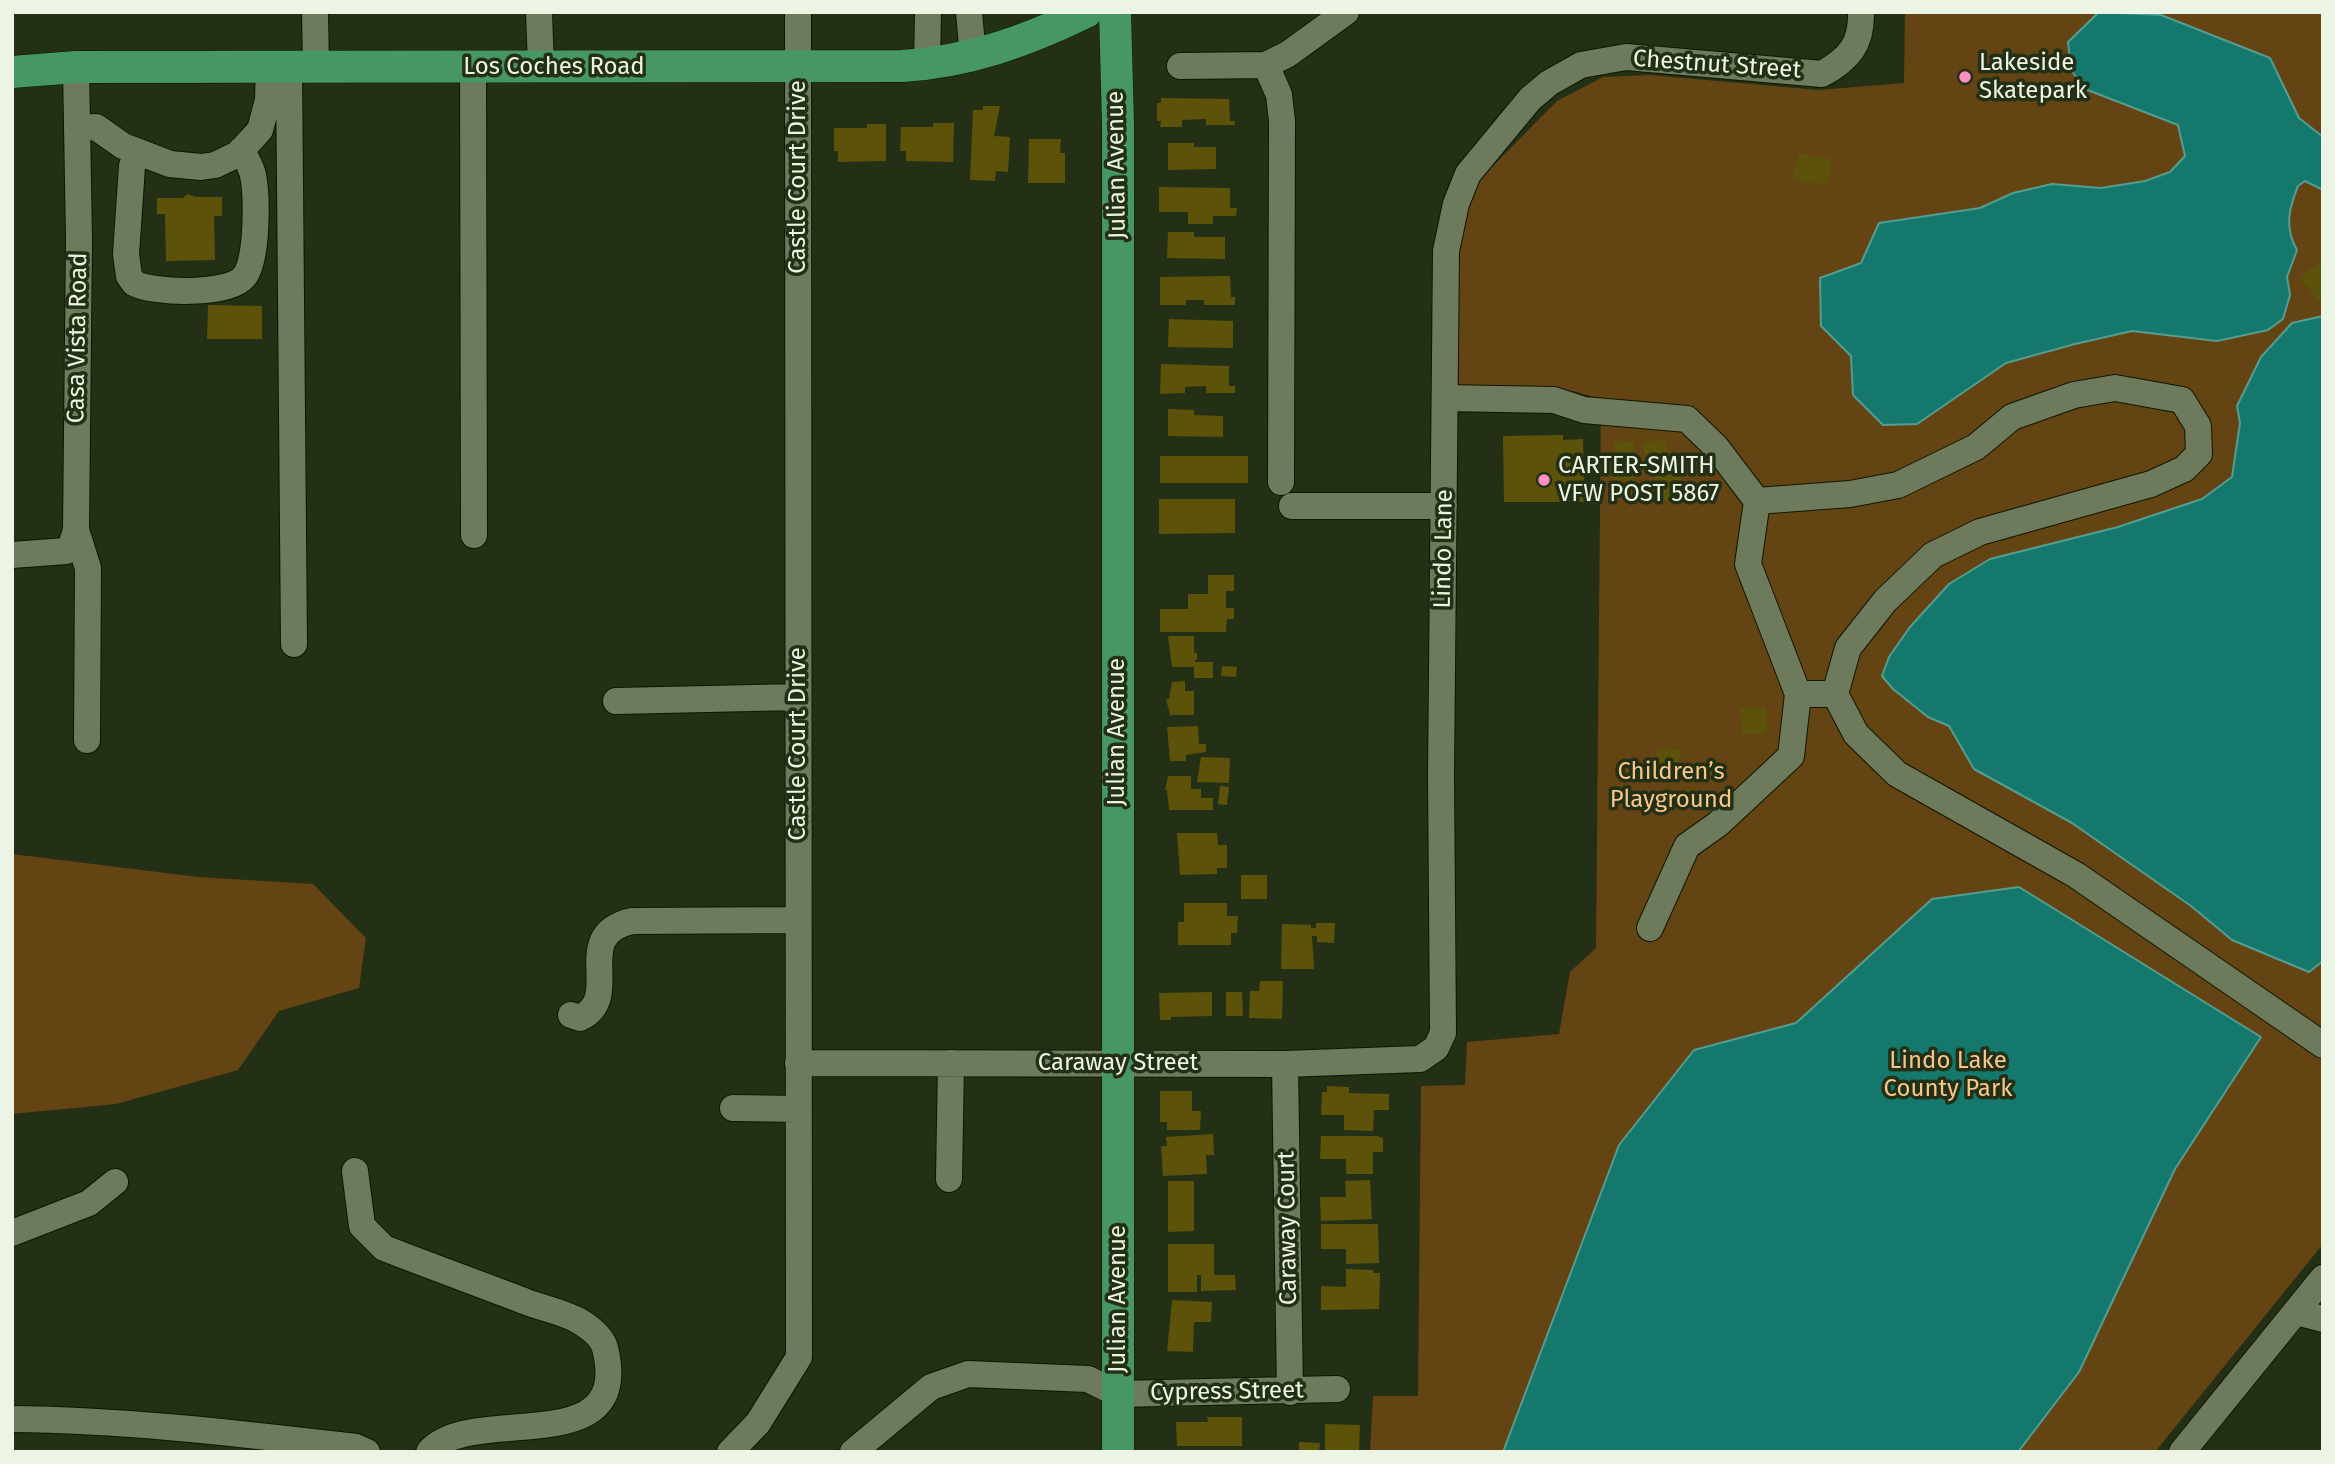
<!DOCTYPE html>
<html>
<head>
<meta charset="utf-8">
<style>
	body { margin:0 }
	#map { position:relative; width:2335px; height:1464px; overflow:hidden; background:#243015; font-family:"Fira Sans",sans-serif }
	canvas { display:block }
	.frame { position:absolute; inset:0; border:14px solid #ecf4e3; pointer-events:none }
</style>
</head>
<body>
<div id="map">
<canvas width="2335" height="1464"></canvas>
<div class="frame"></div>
</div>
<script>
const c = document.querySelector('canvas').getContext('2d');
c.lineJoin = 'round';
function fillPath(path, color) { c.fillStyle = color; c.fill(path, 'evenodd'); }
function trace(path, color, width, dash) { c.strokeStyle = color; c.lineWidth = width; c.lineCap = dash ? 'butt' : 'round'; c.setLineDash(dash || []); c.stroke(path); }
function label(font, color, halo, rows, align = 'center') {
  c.font = font + ' "Fira Sans",sans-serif'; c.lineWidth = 7; c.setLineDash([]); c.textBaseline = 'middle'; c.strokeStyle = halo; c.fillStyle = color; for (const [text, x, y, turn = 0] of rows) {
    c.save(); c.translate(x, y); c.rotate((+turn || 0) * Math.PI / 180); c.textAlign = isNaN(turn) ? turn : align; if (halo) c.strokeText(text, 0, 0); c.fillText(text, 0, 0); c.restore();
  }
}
fillPath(new Path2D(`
	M1905,12H2323V1244L2155,1452H1370L1373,1396H1418L1421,1086L1465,1085L1467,1042L1559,1034L1570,972L1596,948L1601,399L1573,391L1459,389L1457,259L1462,216L1480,179L1557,101L1603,77L1650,75L1818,90L1904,83Z
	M12,854L198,877L313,884L366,938L359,988L279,1011L238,1070L116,1104L12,1114Z`), '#654414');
const water = new Path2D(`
	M2099,12L2161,15L2270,58L2299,118L2323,137V190L2305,181L2298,186C2289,208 2284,228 2297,250L2287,277L2290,295L2283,319L2268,330L2217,341L2132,331L2075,344L2006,363L1917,424L1883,425L1853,395L1851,356L1821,326L1820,278L1861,263L1879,223L1980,208L2013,193L2052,184L2101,188L2145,181L2170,172L2185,156L2178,125L2085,89L2071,70L2068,42Z
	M2323,316V961L2309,972L2232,940L2191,906L2072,823L1974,769L1949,726L1928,717L1893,689L1882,676L1889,657L1910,627L1949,584L1990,559L2118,527L2202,499L2232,477L2240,423L2237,406L2261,357L2292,323Z
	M2019,887L2261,1037L2175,1169L2079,1372L2018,1452H1503L1619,1145L1694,1050L1796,1023L1932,899Z`);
fillPath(water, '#14786d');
trace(water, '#559d90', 2);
fillPath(new Path2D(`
	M1161,98L1229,99L1230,121H1235V125H1206V119L1182,120V127H1160L1161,121H1157V103H1161Z
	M983,106H1000L994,136L1010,137L1008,172L996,171L995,181L970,180L973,110H983Z
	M933,123H954L953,162L906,161V151H900L901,127H933Z
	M867,124H886V161L838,162V151H834V128H867Z
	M1029,139H1061L1060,153H1065V183H1028Z
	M1168,143H1194V147H1216V169L1168,170Z
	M1799,153L1832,159L1827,186L1793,179Z
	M1159,187L1230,188V208H1237L1236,216H1213V224H1188V212H1159Z
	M187,194L196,197H222V216H214L215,260L166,261L165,214H157V198H183Z
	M1168,232H1194V237H1225V259L1167,258Z
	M2323,260V299L2319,302L2300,277Z
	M1230,276L1231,297H1235V305H1204V300H1186V305H1160V277Z
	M208,305L262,306V339H207Z
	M1169,319L1233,321V348L1168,347Z
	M1161,364L1229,366V386H1235V393H1206V386L1185,387V393L1160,394Z
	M1168,409L1194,410V415L1223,416V437L1168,436Z
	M1563,435V440L1583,439L1585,502H1504L1503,436Z
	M1665,438L1669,457L1682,454L1686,473L1681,474L1686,496L1660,502L1650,461L1647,462L1642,443Z
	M1614,441L1634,442L1633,481L1613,480Z
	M1160,456H1248V483H1160Z
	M1159,499H1235V533L1159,534Z
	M1208,575H1234V591H1226V608H1234V619H1227L1226,632H1160V609H1188V594H1208Z
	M1168,636H1194V653H1197V659L1194,662H1213V678H1194V667H1172Z
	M1222,666L1237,667L1236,677L1221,676Z
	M1185,681V691H1194V715H1170L1166,699H1169L1172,682Z
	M1766,707L1767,733L1742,735L1740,708Z
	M1198,726L1199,744H1206V752L1186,755V761H1170L1167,727Z
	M1656,748L1680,750L1678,771L1655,769Z
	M1201,757L1230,758L1229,783L1197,782Z
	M1168,776H1191V789H1201V798H1213V810H1169L1167,790H1165Z
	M1220,786L1229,787L1227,805L1218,804Z
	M1177,833H1217L1218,845H1227V868H1217V874L1180,875Z
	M1241,875H1267V899H1241Z
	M1184,903H1227V916H1238L1237,933H1231V945H1178V922H1184Z
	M1316,923H1335L1334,943L1317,942V936H1312L1314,969H1281L1282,924L1311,925V928H1316Z
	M1260,981H1283L1282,1019L1249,1018L1250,991H1259Z
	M1212,992V1016L1171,1017V1020H1160L1159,993Z
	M1226,992H1242L1243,1016H1226Z
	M1327,1086L1349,1087V1093L1389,1094V1110H1374L1373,1131L1344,1130V1115H1321L1322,1092H1327Z
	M1160,1091H1192V1111H1201L1200,1130H1167V1122H1160Z
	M1213,1134L1214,1155H1206L1207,1174L1163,1176L1161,1146H1167L1166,1137Z
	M1321,1136H1377L1383,1138V1152H1373V1174H1346V1159H1320Z
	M1370,1180L1372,1219L1321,1221L1320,1197H1346L1345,1181Z
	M1168,1181H1194V1231L1168,1232Z
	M1321,1224H1378L1379,1263L1346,1264V1249H1321Z
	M1168,1244H1214V1275H1235L1236,1290L1201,1291V1275H1197V1292H1168Z
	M1346,1269L1373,1270V1273H1380L1379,1309L1321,1310V1286L1346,1287Z
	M1172,1300L1212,1302L1211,1322H1194L1193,1352L1167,1351Z
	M1207,1417H1242V1446H1177L1176,1422H1208Z
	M1325,1424L1360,1425L1359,1452H1325Z
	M1299,1442L1320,1443L1319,1452H1299Z`), '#5d5209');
const minor = new Path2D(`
	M315,12L316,67
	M539,12L541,67
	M969,12L973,57
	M927,64L928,12
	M1266,65L1279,95L1282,121L1281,482
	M473,66L474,535
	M1180,66L1266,65L1288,54L1346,12
	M289,68L294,644
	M77,128L96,127L123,146L170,164L201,167L215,165L238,154L260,130L268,100L269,67
	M138,153L132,166L126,254L129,276L134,283C154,294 229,295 244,277C258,261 257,195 253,175C251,166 246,158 241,150
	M1445,398L1554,400L1584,410L1687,419L1716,447L1757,501L1748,564L1798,694H1835L1856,734L1897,774L2076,875L2323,1045
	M1757,501L1850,494L1898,485L1976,447L2012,417L2074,395L2115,388L2182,400L2198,426L2199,454L2184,469L2151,484L1980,532L1933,555L1885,601L1848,648L1835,694
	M1292,506H1444
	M76,530L88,568L87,740
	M12,555L66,551L71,546L76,530L79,239L76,67
	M616,701L798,697
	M1650,928L1687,846L1718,824L1791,756L1798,694
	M571,1015L580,1018C625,997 569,935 632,921L798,920
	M798,1063L1285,1064L1420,1059L1436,1048L1443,1033L1441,775L1446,251L1456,204L1468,174L1530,99L1549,83L1581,65L1626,57L1822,74C1849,59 1862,44 1861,12
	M1285,1064L1290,1392
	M733,1108L798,1109
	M355,1171L362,1226L384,1248C430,1266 477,1283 524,1301C541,1308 564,1312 579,1321C589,1327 602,1337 605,1348C634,1464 472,1402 429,1452
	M949,1179L951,1063
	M12,1233L89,1203L115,1182
	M2296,1312L2323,1319
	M12,1419C127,1420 242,1434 356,1447L367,1452
	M730,1452L758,1423L799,1357L798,12
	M853,1452L931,1387L968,1374L1088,1379L1118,1394L1337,1389
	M2182,1452L2323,1278`);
const major = new Path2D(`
	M1115,12L1118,124V1452
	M12,72L76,67L902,66C968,62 1027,41 1086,12`);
trace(minor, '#0d1700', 28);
trace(major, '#0d1700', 33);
trace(minor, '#6d7a5c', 26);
trace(major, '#479764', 32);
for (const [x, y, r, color] of [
	[1965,77,7,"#fa8fc6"],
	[1544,480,7,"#fa8fc6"]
]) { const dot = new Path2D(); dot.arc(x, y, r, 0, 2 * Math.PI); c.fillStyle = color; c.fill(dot); trace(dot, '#243015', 2.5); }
label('24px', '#ecf4e3', '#243015', [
	["Lakeside",1979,63],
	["Skatepark",1979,91],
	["CARTER-SMITH",1558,466],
	["VFW POST 5867",1558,494]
], 'left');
label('24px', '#ecf4e3', '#243015', [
	["Chestnut Street",1717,65,4],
	["Los Coches Road",554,67],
	["Julian Avenue",1117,165,-91],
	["Castle Court Drive",798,177,-90],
	["Casa Vista Road",78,338,-89],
	["Lindo Lane",1444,549,-89],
	["Julian Avenue",1117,732,-90],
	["Castle Court Drive",798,744,-90],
	["Caraway Street",1118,1063],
	["Caraway Court",1288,1228,-91],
	["Julian Avenue",1118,1299,-90],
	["Cypress Street",1227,1392,-1]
]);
label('24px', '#f6c78b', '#243015', [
	["Children’s",1671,772],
	["Playground",1671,800],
	["Lindo Lake",1948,1061],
	["County Park",1948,1089]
]);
</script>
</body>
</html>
